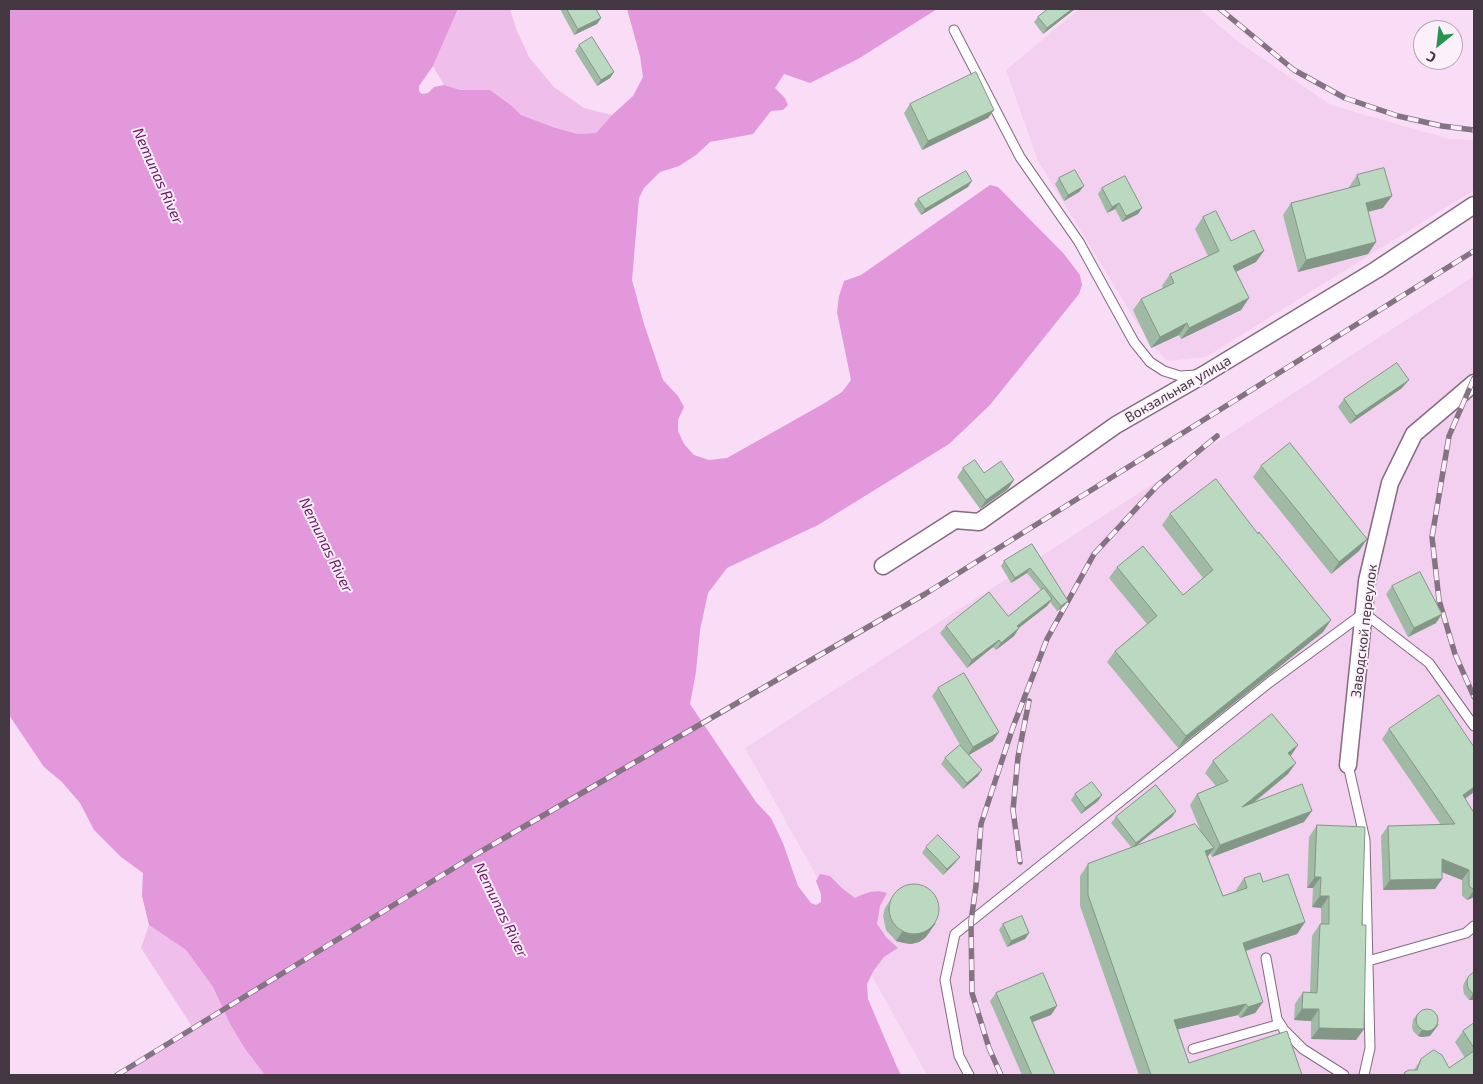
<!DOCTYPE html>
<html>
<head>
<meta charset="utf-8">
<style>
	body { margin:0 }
	#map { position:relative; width:1483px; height:1084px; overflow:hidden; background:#f9ddf6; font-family:"Exo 2",sans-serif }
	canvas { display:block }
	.frame { position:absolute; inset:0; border:10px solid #433842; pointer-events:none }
	.north { position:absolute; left:1413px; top:20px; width:50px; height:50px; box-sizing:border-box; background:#fcf0fa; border:1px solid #b2a6b0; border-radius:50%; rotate:209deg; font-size:14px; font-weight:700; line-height:20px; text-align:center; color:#433842 }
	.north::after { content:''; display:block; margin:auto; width:18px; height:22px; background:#28944d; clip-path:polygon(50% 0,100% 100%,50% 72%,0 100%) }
</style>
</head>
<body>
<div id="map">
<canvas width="1483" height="1084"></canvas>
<div class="frame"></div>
<div class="north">С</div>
</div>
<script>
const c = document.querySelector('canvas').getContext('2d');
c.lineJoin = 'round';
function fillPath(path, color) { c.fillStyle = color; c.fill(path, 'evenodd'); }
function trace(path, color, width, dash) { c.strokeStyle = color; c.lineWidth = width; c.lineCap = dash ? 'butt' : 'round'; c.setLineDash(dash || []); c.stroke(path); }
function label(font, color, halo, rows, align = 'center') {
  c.font = font + ' "Exo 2",sans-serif'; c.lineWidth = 4; c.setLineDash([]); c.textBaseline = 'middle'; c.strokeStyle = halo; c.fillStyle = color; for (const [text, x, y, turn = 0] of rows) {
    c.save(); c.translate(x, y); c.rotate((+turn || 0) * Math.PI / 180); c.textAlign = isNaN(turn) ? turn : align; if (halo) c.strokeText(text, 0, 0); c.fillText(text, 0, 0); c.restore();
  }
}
fillPath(new Path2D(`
	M1079,9H1200L1241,44L1331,105L1449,139L1474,140V190L1206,357L1167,361L1148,341L1038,161L1006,70Z
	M1474,276V1075H927L745,748Z`), '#f3d0ef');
fillPath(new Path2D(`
	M458,9H510L517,31L529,57L554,87L584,108L612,115L596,133L577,134L553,127L521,115L512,106L490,90H463L444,85L433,66Z
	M149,925L186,950L213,987L230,1024L245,1049L265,1075H117L193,1028L141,948Z`), '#f0beeb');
fillPath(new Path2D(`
	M9,9H458L433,66L419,86V91L422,94L428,93L434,87L444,85L461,90H490L512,106L521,115L553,127L577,134L596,133L612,115L633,96L643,77L640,56L627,9H937L858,59L810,83L784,74L775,88L785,98L788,105L783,110L771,111L753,134L710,142L696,155L679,166L660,172L644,188L639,198L632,280L644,324L663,380L678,396L684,407L678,420V431L684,444L694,455L709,460L727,458L823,404L842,392L851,380L837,312L839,296L844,281L861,275L990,185L998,187L1064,254L1080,275L1082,285L1079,294L990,405L949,444L818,525L727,568L708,593L700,630L696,672L690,704L756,802L771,818L783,843L798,886L811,903L816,905L821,902V894L816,881L820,874L830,876L843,889L855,898C866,893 875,889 887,893L880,906L877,924L886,937L898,948L884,957L874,970L867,984L868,999L897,1067L901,1075H265L245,1049L230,1024L213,987L186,950L149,925L142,896L143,873L121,857L94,830L80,803L62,782L44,767L9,715Z`), '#e298db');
const lane = new Path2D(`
	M954,30L1020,157L1079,242L1134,342L1150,362L1164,371L1180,376L1196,375
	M1348,765L1365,840L1370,1048L1364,1075
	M1266,958L1277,1019L1284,1030L1303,1049L1344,1075
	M1368,961L1466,933L1474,926
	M1193,1049L1280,1024
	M969,1075L959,1056L945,980L955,934L1270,682L1364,613L1429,663L1474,726`);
const street = new Path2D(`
	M883,566L955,520L979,522L1116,425L1203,375L1376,270L1474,205
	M1348,765L1367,581L1390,483L1414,434L1474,383`);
trace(lane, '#846b81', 11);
trace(street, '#846b81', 19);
trace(lane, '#fff', 9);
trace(street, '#fff', 16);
const rail = new Path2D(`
	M1220,9L1294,70L1345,98L1398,116L1442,126L1474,130
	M1474,378L1449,436L1432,537L1439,600L1455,654L1474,697
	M1020,862L1013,810L1018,757L1029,701
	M117,1075L475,855L925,594L1474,251
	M1001,1075L989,1048L972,993L971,921L976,886L981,824L1013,727L1047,639L1094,554L1158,485L1217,436`);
trace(rail, '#847383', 5.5);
trace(rail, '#fcf0fa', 4, [11]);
fillPath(new Path2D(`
	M560,9H596L601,18L597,24L574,35Z
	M1075,9L1043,34L1034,22L1038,17Z
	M579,45L614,72L610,78L597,86L575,51Z
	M910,104L994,110L988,118L922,150L904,113Z
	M1357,175L1383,208L1368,212L1376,242L1368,254L1298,272L1283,215L1291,203L1349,188V187Z
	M1059,178L1084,186L1079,192L1064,201L1055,184Z
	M968,187L921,215L914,204L918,199Z
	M1102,188L1142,208L1138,214L1122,222L1115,209L1107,213L1098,194Z
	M1203,217L1231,241L1256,262L1236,272L1249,298L1241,310L1181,339L1179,335L1151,348L1133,310L1141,299L1163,288L1162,286L1170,274L1208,256L1195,229Z
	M1402,388L1350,424L1338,407L1344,399Z
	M1261,466L1367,539L1359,551L1331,574L1253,477Z
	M963,468L984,473L1014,480L1008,489L980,509L957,477Z
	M1170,514L1258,534L1331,620L1323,632L1178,748L1107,662L1115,651L1147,624L1109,578L1117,567L1183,595L1203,578L1162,525Z
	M1032,544L1068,601L1064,606L1057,611L1050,602L1047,606L1019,628L1014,636L996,650L993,647L967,668L940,633L946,626L1008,616L1041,590L1027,573L1011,583L1001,566L1004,561Z
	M1392,586L1436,623L1408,637L1386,594Z
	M938,688L993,741L969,755L978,776L963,789L941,764L945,758L960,745L932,696Z
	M1389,729L1474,792L1465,799L1474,813V896L1472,898L1467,900L1462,896V880L1442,872V879L1435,889L1383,890L1381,836L1388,826L1441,825L1382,739Z
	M1298,745L1290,756L1288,774L1254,803L1304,822L1212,857L1210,853L1208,856L1223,896L1236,891V890L1244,878L1263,882L1305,922L1297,934L1246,951L1263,1002L1255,1013L1240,1018L1238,1015L1178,1029L1189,1063L1302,1075H1139L1080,906V876L1088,864L1132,848L1111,823L1116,817L1176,811L1172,817L1133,848L1201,832L1190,805L1197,794L1216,786L1205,773L1213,761Z
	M1075,794L1098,801L1081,814L1071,800Z
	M1317,825L1362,925L1364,1029L1356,1040L1311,1039V1021L1294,1020L1295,1004L1303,992H1310L1312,936L1320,924H1321V908L1312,907L1313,888H1307L1309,837Z
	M926,847L960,857L955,863L943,875L922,853Z
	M895,893L930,932L925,938L919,942L911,944L904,943L896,941L886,930L883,916L885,908Z
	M1003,924L1029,933L1025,939L1007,947L999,930Z
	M1474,972V1000H1469L1464,994L1463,987L1464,983L1468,977Z
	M996,993L1051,1015L1033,1022L1055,1075H1022L990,1001Z
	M1417,1014L1430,1036L1422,1037L1418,1036L1413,1031L1412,1027L1413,1020Z
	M1474,1023V1075H1402L1405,1072L1414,1070L1421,1059L1449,1068L1465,1058L1455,1042L1463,1031Z`), '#a1baa5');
fillPath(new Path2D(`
	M1072,9H1075L1043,34L1047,28Z
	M601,18L597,24L574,35L578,29Z
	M614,72L610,78L597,86L601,80Z
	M994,110L988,118L922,150L928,141Z
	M972,181L968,187L921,215L925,209Z
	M1084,186L1079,192L1064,201L1068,195Z
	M1392,196L1383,208L1358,214L1366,203Z
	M1119,203L1115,209L1107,213L1112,207Z
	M1142,208L1138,214L1122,222L1126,216Z
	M1376,242L1368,254L1298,272L1306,260Z
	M1264,251L1256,262L1225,277L1233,266Z
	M1249,298L1241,310L1181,339L1189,328Z
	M1187,323L1179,335L1151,348L1160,337Z
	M1409,380L1402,388L1350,424L1356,416Z
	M1014,480L1008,489L980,509L986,500Z
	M1367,539L1359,551L1331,574L1339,562Z
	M1030,568L1027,573L1011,583L1015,578Z
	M1052,599L1047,606L1012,633L1017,626Z
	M1068,601L1064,606L1057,611L1061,606Z
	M1442,614L1436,623L1408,637L1414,628Z
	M1331,620L1323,632L1178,748L1186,736Z
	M1019,628L1014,636L996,650L1001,643Z
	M999,640L993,647L967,668L972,660Z
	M999,732L993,741L967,756L973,747Z
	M1298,745L1290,757L1288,753Z
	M1296,763L1288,774L1234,818L1242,807Z
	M982,770L978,776L963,789L967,783Z
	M1474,787V792L1456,805L1463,795Z
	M1102,795L1098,801L1081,814L1085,808Z
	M1176,811L1172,817L1132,849L1136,843Z
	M1312,811L1304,822L1212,857L1220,845Z
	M1214,848L1206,859L1205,851Z
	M960,857L955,863L943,875L947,869Z
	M1442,859L1469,870L1462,880L1434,869Z
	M1315,877H1321L1313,888H1307Z
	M1442,879L1435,889L1383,890L1390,880Z
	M1474,890V896L1472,898L1467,900Z
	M1320,896H1329L1321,908L1312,907Z
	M1305,922L1297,934L1235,954L1243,943Z
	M936,923L925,938L919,942L911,944L904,943L896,941L902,932Z
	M1029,933L1025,939L1007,947L1011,941Z
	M1473,994H1474V1000H1469Z
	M1263,1002L1255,1013L1240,1018L1248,1007Z
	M1246,1004L1238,1015L1167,1032L1174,1020Z
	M1057,1006L1051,1015L1024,1025L1030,1017Z
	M1302,1009H1319L1311,1021L1294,1020Z
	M1439,1024L1430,1036L1422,1037L1418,1036L1422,1030Z
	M1319,1028L1364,1029L1356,1040L1311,1039Z`), '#839786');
const building = new Path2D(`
	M567,9H596L601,18L578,29Z
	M1048,9H1072L1047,28L1038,17Z
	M592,37L614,72L601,80L579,45Z
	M976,72L994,110L928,141L910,104Z
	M1384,168L1392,196L1366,203L1376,242L1306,260L1291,203L1360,185L1357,175Z
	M1075,170L1084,186L1068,195L1059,178Z
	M966,171L972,181L925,209L918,199Z
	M1125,176L1142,208L1126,216L1119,203L1112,207L1102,188Z
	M1216,211L1231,241L1254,230L1264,251L1233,266L1249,298L1189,328L1187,323L1160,337L1141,299L1174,283L1170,274L1219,251L1203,217Z
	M1397,363L1409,380L1356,416L1344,399Z
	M1290,443L1367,539L1339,562L1261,466Z
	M975,460L984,473L1001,461L1014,480L986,500L963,468Z
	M1216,479L1258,534L1259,532L1331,620L1186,736L1115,651L1157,616L1117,567L1143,546L1183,595L1213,570L1170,514Z
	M1032,544L1068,601L1061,606L1030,568L1015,578L1004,561Z
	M1420,572L1442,614L1414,628L1392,586Z
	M1044,588L1052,599L1017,626L1019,628L1001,643L999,640L972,660L946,626L989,592L1008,616Z
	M964,673L999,732L973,747L938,688Z
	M1439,695L1474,747V787L1463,795L1474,813V890L1469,886V870L1442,859V879L1390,880L1388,826L1455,824L1389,729Z
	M1272,714L1298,745L1288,753L1296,763L1242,807L1302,784L1312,811L1220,845L1197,794L1228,781L1213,761Z
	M960,745L982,770L967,783L945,758Z
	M1092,782L1102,795L1085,808L1075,794Z
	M1156,785L1176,811L1136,843L1116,817Z
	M1195,824L1214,848L1205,851L1223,896L1247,888L1244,878L1260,873L1263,882L1288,874L1305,922L1243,943L1263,1002L1248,1007L1246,1004L1174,1020L1189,1063L1287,1031L1302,1075H1151L1088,895V864Z
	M1317,825L1365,827L1362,925H1366L1364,1029L1319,1028V1009H1302L1303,992L1317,993L1320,924H1329V896H1320L1321,877H1315Z
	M938,835L960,857L947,869L926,847Z
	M889 909a25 25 0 1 1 50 0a25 25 0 1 1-50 0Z
	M1022,916L1029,933L1011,941L1003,924Z
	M1474,972V994H1473L1468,988L1467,981L1468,977Z
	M1043,973L1057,1006L1030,1017L1055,1075H1032L996,993Z
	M1416 1020a11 11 0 1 1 22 0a11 11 0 1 1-22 0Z
	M1474,1023V1048L1463,1031Z
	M1434,1050L1442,1055L1449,1068L1474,1051V1075H1404L1405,1072L1409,1070H1417L1421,1059Z`);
fillPath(building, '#bbd8c0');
trace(building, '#839786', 1);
label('14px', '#433842', '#fcf0fa', [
	["Вокзальная улица",1178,389,-30],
	["Заводской переулок",1364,631,-83]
]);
label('italic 15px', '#6d1669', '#fcf0fa', [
	["Nemunas River",158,176,66],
	["Nemunas River",326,545,64],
	["Nemunas River",501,910,64]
]);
</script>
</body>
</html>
